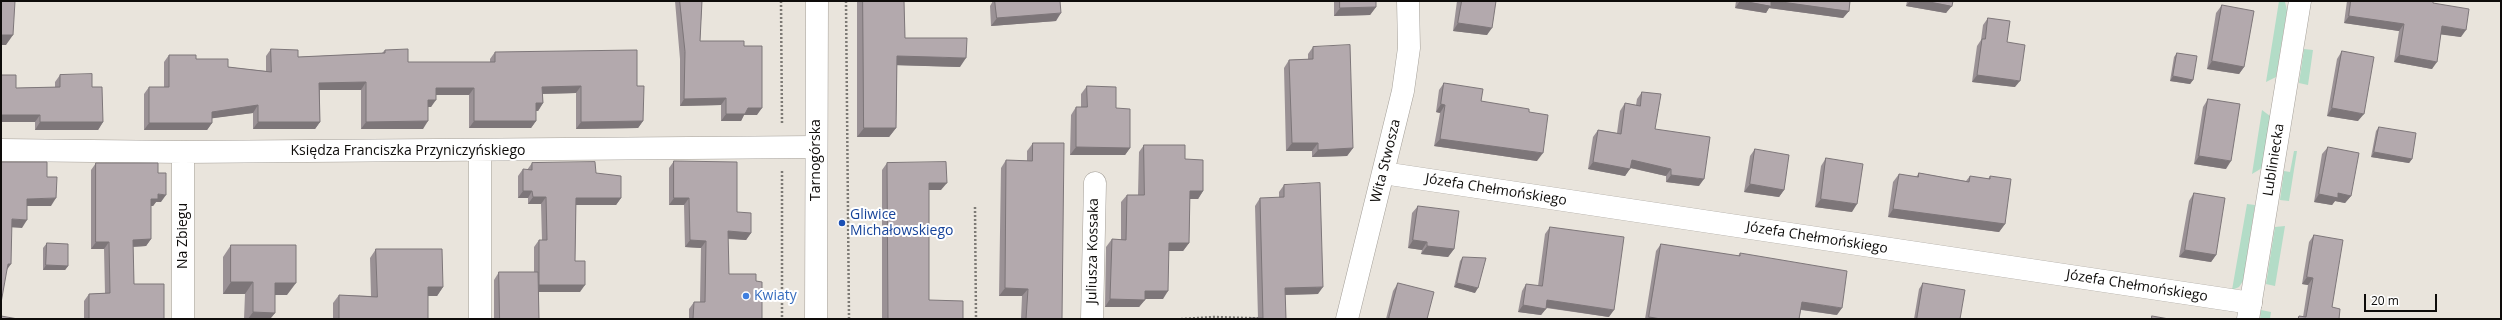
<!DOCTYPE html>
<html>
<head>
<meta charset="utf-8">
<style>
	body { margin:0 }
	#map { position:relative; width:2502px; height:320px; overflow:hidden; background:#e9e4dc; font-family:"Open Sans",sans-serif }
	canvas { display:block }
	.frame { position:absolute; inset:0; border:2px solid #0e0c0a; pointer-events:none }
	.scale { position:absolute; left:2364px; top:294px; width:73px; height:18px; box-sizing:border-box; border:2px solid #0e0c0a; border-top:0; padding-left:5px; font-size:12px; line-height:14px; white-space:nowrap; color:#0e0c0a; -webkit-text-stroke:3px #fff; paint-order:stroke }
</style>
</head>
<body>
<div id="map">
<canvas width="2502" height="320"></canvas>
<div class="frame"></div>
<div class="scale">20 m</div>
</div>
<script>
const c = document.querySelector('canvas').getContext('2d');
c.lineJoin = 'round';
function fillPath(path, color) { c.fillStyle = color; c.fill(path, 'evenodd'); }
function trace(path, color, width, dash) { c.strokeStyle = color; c.lineWidth = width; c.lineCap = dash ? 'butt' : 'round'; c.setLineDash(dash || []); c.stroke(path); }
function label(font, color, halo, rows, align = 'center') {
  c.font = font + ' "Open Sans",sans-serif'; c.lineWidth = 4; c.setLineDash([]); c.textBaseline = 'middle'; c.strokeStyle = halo; c.fillStyle = color; for (const [text, x, y, turn = 0] of rows) {
    c.save(); c.translate(x, y); c.rotate((+turn || 0) * Math.PI / 180); c.textAlign = isNaN(turn) ? turn : align; if (halo) c.strokeText(text, 0, 0); c.fillText(text, 0, 0); c.restore();
  }
}
fillPath(new Path2D(`
	M2279,1L2285,2L2287,10L2276,77L2266,82Z
	M2304,49L2313,50L2308,85L2299,83Z
	M2262,110L2270,116L2262,168L2252,174Z
	M2294,151H2297L2289,201L2280,200L2284,171L2290,172Z
	M2247,204L2255,205L2243,281L2239,287L2232,290Z
	M2285,226L2275,286L2266,284L2275,227Z
	M2261,310L2271,312L2270,319H2260Z`), '#b3dcc7');
const street = new Path2D(`
	M1,150L183,152L816,147
	M480,151V319
	M1383,173L2251,303
	M183,319V152
	M1092,319L1095,183
	M1347,319L1403,91L1409,48L1408,1`);
const secondary = new Path2D(`
	M816,319L817,1
	M2248,319L2300,1`);
trace(street, '#a49f98', 23);
trace(secondary, '#a49f98', 23);
trace(new Path2D(`
	M781,1L782,124
	M846,1L849,319
	M782,171V319
	M975,207L976,319
	M1181,319L1213,317L1280,319`), '#7d7a75', 2.5, [2, 2]);
trace(street, '#fff', 22);
trace(secondary, '#fff', 22);
fillPath(new Path2D(`
	M675,1H702L700,41L744,46L757,115H744L741,121H721V105L680,106V59Z
	M857,1H904L905,38L960,67L897,65L896,128L889,137H857Z
	M993,1H1060L1056,21L991,26L990,6Z
	M1334,1H1376V7L1370,15L1334,16Z
	M1457,1H1496L1487,35L1453,31Z
	M1736,1H1850L1849,11L1843,18L1769,8L1766,13L1735,8Z
	M1907,1H1953L1946,13L1906,6Z
	M2347,1H2433V3L2461,37L2441,34L2432,69L2394,62L2399,31L2344,23Z
	M2222,5L2244,67L2239,74L2207,69L2216,13Z
	M1988,18L2007,42L2015,87L1972,82L1977,46L1981,40L1983,25Z
	M1313,47L1353,148L1347,156L1312,157V151H1286L1284,68L1289,60L1308,59V54Z
	M271,49L298,57L382,53L385,50L408,62H490V59L495,52L637,86L643,121L638,128L576,129V93L543,94V103L538,111H536V121L531,128H469V95H436L431,107H428L423,129H361V90H320V122L315,129H253V113L212,118V123L207,130H144V94L149,87H164V62L169,55L196,59L228,67L266,71V56Z
	M2342,51L2358,121L2327,116L2337,59Z
	M2177,53L2193,80L2190,84L2170,81L2174,57Z
	M60,75L92,87L103,122L98,130H35V122L16,88L55,87V82Z
	M1444,83L1481,101L1529,112L1537,161L1434,146L1440,113L1436,112L1439,90Z
	M1087,86L1116,108L1130,148L1125,155H1070L1071,115L1076,107H1081V94Z
	M1642,92L1655,129L1699,186L1666,182V176L1630,168L1625,176L1588,169L1593,137L1598,130L1617,133L1620,111L1625,103L1636,105L1637,99Z
	M2208,99L2226,169L2194,164L2203,107Z
	M2379,127L2412,159L2409,163L2371,157L2376,131Z
	M1033,143L1062,319H1021L1022,296H999L1001,168L1006,160L1027,161V151Z
	M1144,145L1185,159L1203,191L1198,199H1190L1189,243L1183,251H1169L1163,299H1145L1139,307H1105L1106,247L1112,239L1121,240V202L1127,195H1138L1139,152Z
	M2328,147L2351,196L2345,203L2335,201L2332,205L2314,202L2322,154Z
	M1755,149L1784,190L1779,197L1744,192L1750,156Z
	M1826,158L1852,212L1815,207L1821,166Z
	M674,161L737,212L751,233L746,240L728,239L729,274L756,281L762,319H689V309L694,302H700L701,248L685,247L684,205H669V168Z
	M96,163L161,202H156L153,206H151V239L146,246L133,247L134,284L164,319H84V301L89,294L105,293L104,249H91V170Z
	M532,163L596,173L621,198L616,205H576L575,261L580,292H539V319H494V280L499,272H534V247L539,240H542L541,204H528V198H518V176L523,169L527,170Z
	M887,163L941,190H929V300L963,319H882V170Z
	M1919,173L1966,181L1970,176L1988,179L1990,176L2005,224L1999,232L1888,217L1893,182L1899,174L1916,177Z
	M1284,185L1318,294L1285,295L1286,319H1249V318H1258L1255,206L1260,198H1279V192Z
	M2194,193L2216,255L2211,262L2179,257L2189,201Z
	M1418,206L1454,249L1448,257L1421,254L1422,250L1408,248L1412,213Z
	M1550,227L1609,317L1546,308L1541,315L1518,312L1522,291L1526,284L1538,286L1545,234Z
	M2314,235L2332,307L2339,319H2297L2299,316L2303,317L2308,285L2302,284L2309,242Z
	M47,243L68,266L65,270H43V248Z
	M1661,244L1738,256L1740,253L1837,315L1801,310L1799,319H1645L1656,251Z
	M231,245L287,295H275V313L270,319H244L245,294H223V257Z
	M376,249L443,287L437,296H428V319H333V303L339,295L371,296L370,258Z
	M1463,257L1475,293L1454,287L1460,261Z
	M1398,283L1427,319H1386L1393,291Z
	M1923,283L1960,319H1914L1919,289Z`), '#9a9195');
fillPath(new Path2D(`
	M1740,1H1775L1849,11L1843,18L1769,8L1766,13L1735,8Z
	M1910,1H1925L1952,6L1946,13L1906,6Z
	M1376,7L1370,15L1334,16L1340,8Z
	M1061,13L1056,21L991,26L997,18Z
	M2349,16L2404,24L2399,31L2344,23Z
	M1458,23L1492,28L1487,35L1453,31Z
	M2442,26L2466,30L2461,37L2437,34Z
	M1,35H13L6,45H1Z
	M2399,55L2437,62L2432,69L2394,62Z
	M897,56L966,58L960,67L890,65Z
	M2212,61L2244,67L2239,74L2207,69Z
	M1977,75L2020,81L2015,87L1972,82Z
	M2173,76L2193,80L2190,84L2170,81Z
	M366,82L361,90H314L319,83Z
	M581,86L576,93L537,94L542,87Z
	M436,88H474L469,95H431Z
	M726,98L721,105L680,106L684,99Z
	M428,100H436L431,107H423Z
	M536,103H543L538,111L531,110Z
	M1441,104L1445,105L1440,113L1436,112Z
	M258,105L253,113L207,119L212,112Z
	M748,108H762L757,115H744L741,121H721L726,114Z
	M2332,108L2364,114L2358,121L2327,116Z
	M1,115H40L35,122H1Z
	M428,121L423,129H361L366,122Z
	M474,121H536L531,128H469Z
	M643,121L638,128L576,129L581,122Z
	M40,122H103L98,130H35Z
	M258,122H320L315,129H253Z
	M149,123H212L207,130H144Z
	M864,128H896L889,137H857Z
	M1440,139L1543,153L1537,161L1434,146Z
	M1292,143H1318L1312,151H1286Z
	M1076,147L1130,148L1125,155H1070Z
	M1353,148L1347,156L1312,157L1318,150Z
	M2374,152L2412,159L2409,163L2371,157Z
	M2199,156L2231,161L2226,169L2194,164Z
	M1632,160L1671,169L1666,176L1627,167Z
	M1593,162L1630,169L1625,176L1588,169Z
	M1671,175L1704,179L1699,186L1666,182Z
	M929,183H947L941,190H924Z
	M1750,184L1784,190L1779,197L1744,192Z
	M523,191H532L528,198H518Z
	M1190,191H1203L1198,199H1184Z
	M2338,193L2351,196L2345,203L2335,201L2332,205L2314,202L2319,194Z
	M158,194L166,195L161,202H156L153,206H146L151,199Z
	M533,197H546L541,204H528Z
	M56,198L51,206H22L27,199Z
	M576,198H621L616,205H571Z
	M674,198H689L684,205H669Z
	M1821,199L1857,204L1852,212L1815,207Z
	M1893,209L2005,224L1999,232L1888,217Z
	M12,219L27,220L22,228L7,227Z
	M728,231L751,233L746,240L723,238Z
	M151,239L146,246L128,247L133,240Z
	M690,240L706,241L701,248L685,247Z
	M1413,240L1427,242L1422,250L1408,248Z
	M96,242H109L104,249H91Z
	M1169,243H1189L1183,251H1163Z
	M1427,246L1454,249L1448,257L1421,254Z
	M2185,250L2216,255L2211,262L2179,257Z
	M8,264H11L6,271Z
	M46,265L68,266L65,270H43Z
	M2307,277L2313,278L2308,285L2302,284Z
	M231,282H253L245,294H223Z
	M275,283H296L287,295H267Z
	M1457,283L1478,288L1475,293L1454,287Z
	M538,285H585L580,292H534Z
	M428,287H443L437,296H422Z
	M1323,287L1318,294L1280,295L1285,288Z
	M1005,288L1028,289L1022,296H999Z
	M1145,291H1168L1163,299H1139Z
	M1110,299L1145,300L1139,307H1105Z
	M1547,300L1614,310L1609,317L1543,307Z
	M1802,302L1842,308L1837,315L1797,309Z
	M1523,305L1546,309L1541,315L1518,312Z
	M253,312L275,313L270,319H248Z
	M1649,317L1661,319H1648Z`), '#7d7679');
const building = new Path2D(`
	M1,1H15L13,35H1Z
	M680,1H702L700,41H744V46H762V108H748L745,114H726V98L684,99L685,52Z
	M863,1H904L905,38H967L966,58L897,56L896,128H864Z
	M995,1H1060L1061,13L997,18Z
	M1340,1H1376V7L1340,8Z
	M1462,1H1496L1492,28L1458,23Z
	M1743,1H1771V6Z
	M1775,1H1850L1849,11Z
	M1925,1H1953L1952,6Z
	M2351,1H2433V3L2469,9L2466,30L2442,26L2437,62L2399,55L2404,24L2349,16Z
	M2222,5L2254,11L2244,67L2212,61Z
	M1988,18L2010,21L2007,42L2025,45L2020,81L1977,75L1982,39H1985Z
	M1350,45L1353,148L1318,150V143H1292L1289,60L1313,59V47Z
	M271,49L298,50V57L385,53V50L408,49V62H495V52L637,50V86H644L643,121L581,122V86L542,87L543,103H536V121H474V88H436V100H428V121L366,122V82L319,83L320,122H258V105L212,112V123H149V87H169V55H196V59H228V67L271,72Z
	M2342,51L2374,57L2364,114L2332,108Z
	M2177,53L2197,56L2193,80L2173,76Z
	M92,74V87H102L103,122H40V115H1V75H16V88L60,87V75Z
	M1444,83L1483,89L1481,101L1529,109V112L1548,115L1543,153L1440,139L1445,105L1441,104Z
	M1087,86L1116,87V108L1130,109V148L1076,147V107H1087Z
	M1642,92L1661,94L1655,129L1710,137L1704,179L1671,175V169L1632,160L1630,169L1593,162L1598,130L1621,134L1625,103L1640,106Z
	M2208,99L2240,104L2231,161L2199,156Z
	M2379,127L2416,133L2412,159L2374,152Z
	M1033,143H1064L1062,319H1026L1028,289L1005,288L1006,160L1032,161Z
	M1144,145H1185V159L1203,160V191H1190L1189,243H1169L1168,291H1145V300L1110,299L1112,239L1126,240L1127,195H1144Z
	M2328,147L2359,153L2351,196L2338,193V198L2319,194Z
	M1755,149L1789,155L1784,190L1750,184Z
	M1826,158L1863,164L1857,204L1821,199Z
	M674,161L737,162V212L751,213V233L728,231L729,274H756V281L762,282V319H693L694,302H705L706,241L690,240L689,198H674Z
	M1,162H47V177H57L56,198L27,199V220L12,219L11,264H8L1,303Z
	M595,162L596,173L621,176V198H576L575,261H585V285H539V240H547L546,197H533L532,191H523V169L532,170V163Z
	M946,162L947,183H929V300L963,301V319H888L887,163Z
	M96,163H158V173H166V195L158,194V199H151V239L133,240L134,284H164V319H89V294L110,293L109,242H96Z
	M1919,173L1969,182L1970,176L1990,179V176L2011,179L2005,224L1893,209L1899,174L1918,177Z
	M1320,183L1323,287L1285,288L1286,319H1249V318H1263L1260,198L1284,197V185Z
	M2194,193L2225,198L2216,255L2185,250Z
	M1418,206L1459,211L1454,249L1427,246V242L1413,240Z
	M1550,227L1624,237L1614,310L1547,300L1546,309L1523,305L1526,284L1542,286Z
	M2314,235L2343,240L2332,307L2340,309L2339,319H2298L2299,316L2306,317L2313,278L2307,277Z
	M47,243L68,244V266L46,265Z
	M1661,244L1740,256V253L1847,271L1842,308L1802,302L1799,319H1661L1649,317Z
	M231,245H296V283H275V313L253,312V282H231Z
	M376,249H442L443,287H428V319H339V295L377,297Z
	M1463,257L1486,258L1478,288L1457,283Z
	M499,272H538L539,319H500Z
	M1398,283L1434,292L1427,319H1392L1389,318Z
	M1923,283L1965,290L1960,319H1917Z
	M1,316L18,319H1Z
	M2152,316L2169,319H2152Z`);
fillPath(building, '#b3a9ad');
trace(building, '#7d7679', 1);
for (const [x, y, r, color] of [
	[842,223,4,"#1a4fb4"],
	[746,296,4,"#3f7fe0"]
]) { const dot = new Path2D(); dot.arc(x, y, r, 0, 2 * Math.PI); c.fillStyle = color; c.fill(dot); trace(dot, '#fff', 1.5); }
label('14px', '#0e0c0a', '#fff', [
	["Księdza Franciszka Przyniczyńskiego",408,151],
	["Tarnogórska",816,160,-90],
	["Lubliniecka",2274,160,-81],
	["Wita Stwosza",1386,161,-76],
	["Józefa Chełmońskiego",1496,190,9],
	["Na Zbiegu",183,236,-90],
	["Józefa Chełmońskiego",1817,238,9],
	["Juliusza Kossaka",1093,251,-89],
	["Józefa Chełmońskiego",2137,286,9]
]);
label('14px', '#164399', '#fff', [
	["Gliwice",850,215],
	["Michałowskiego",850,231]
], 'left');
label('14px', '#366cbe', '#fff', [
	["Kwiaty",754,296]
], 'left');
</script>
</body>
</html>
